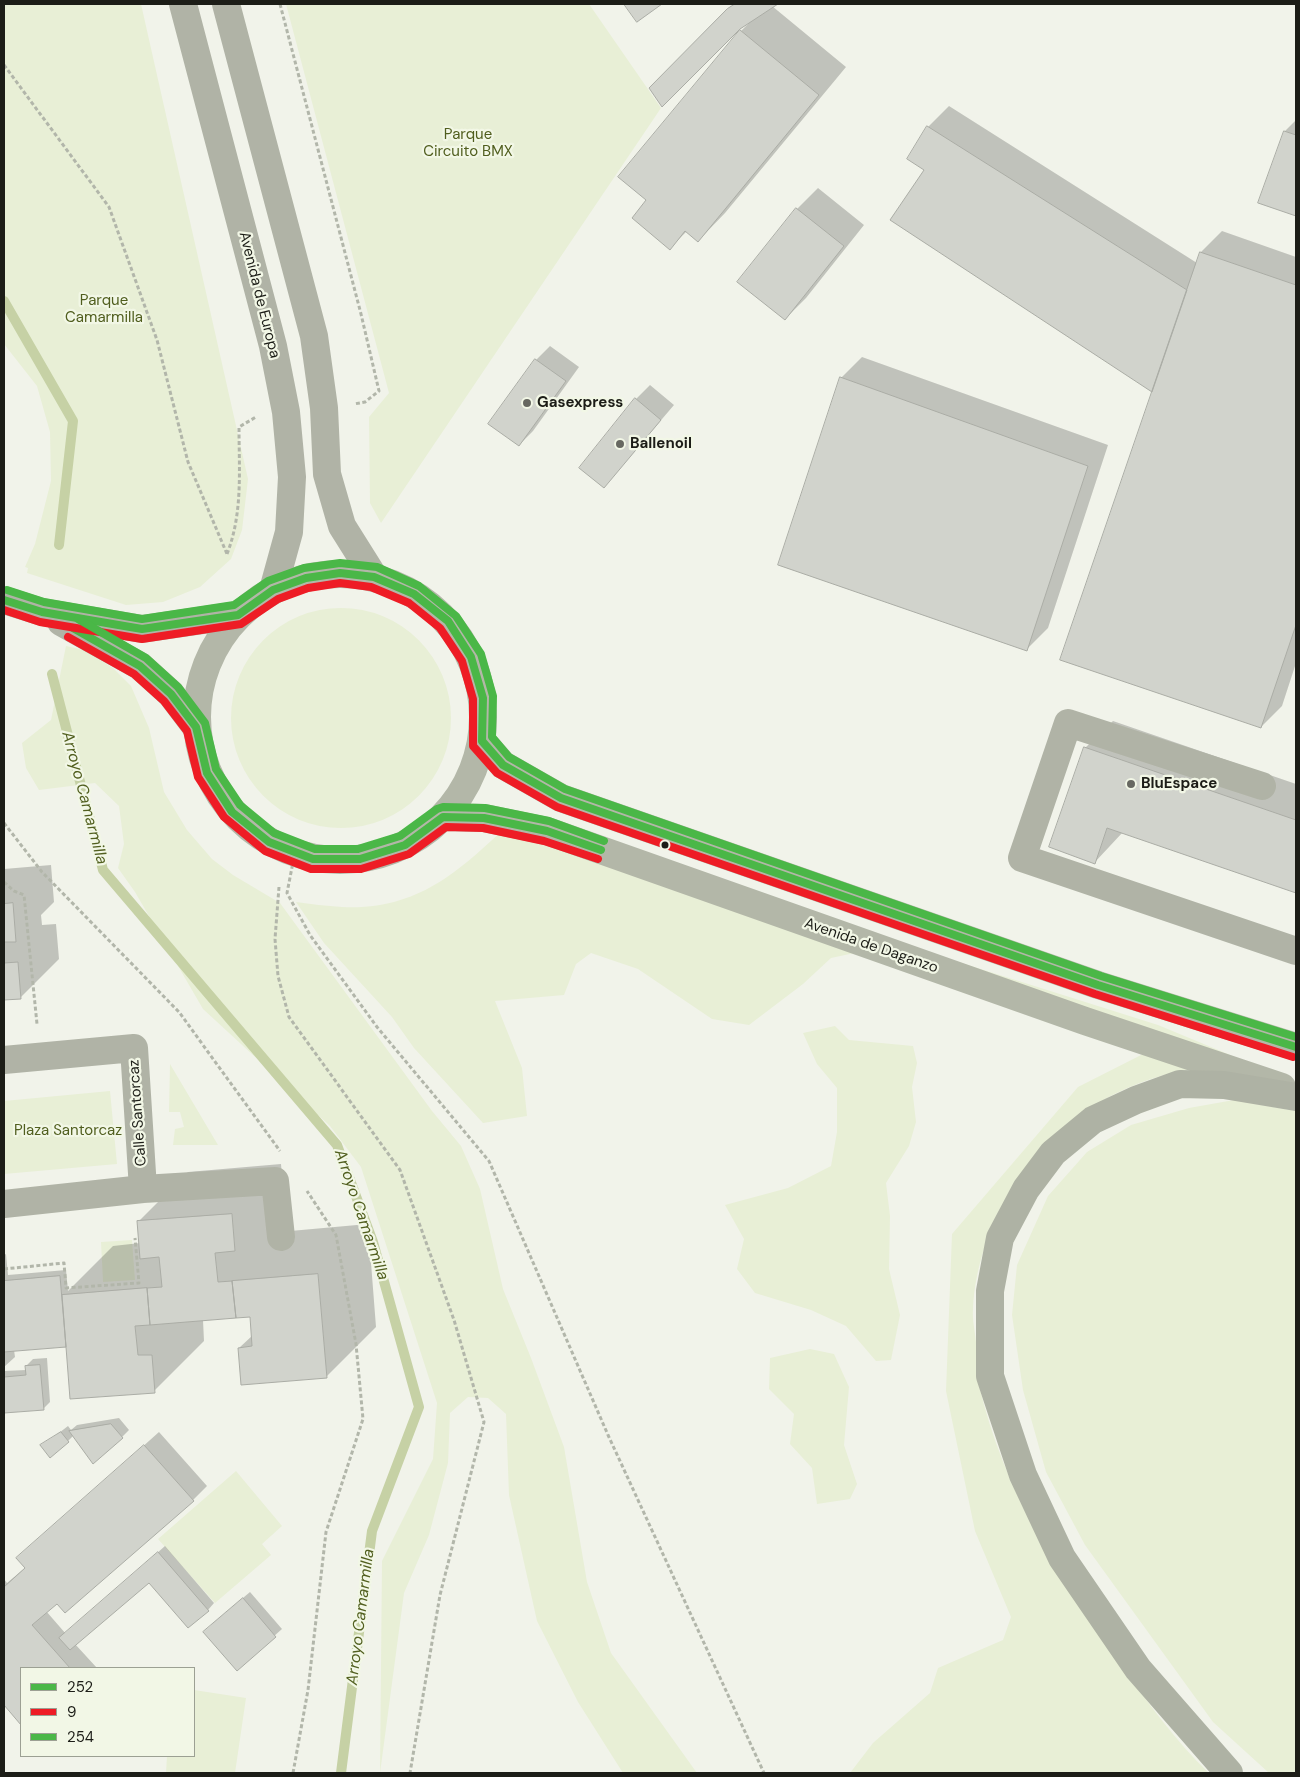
<!DOCTYPE html>
<html>
<head>
<meta charset="utf-8">
<style>
	body { margin:0 }
	#map { position:relative; width:1300px; height:1777px; overflow:hidden; background:#f1f3ea; font-family:"DM Sans",sans-serif }
	canvas { display:block }
	.frame { position:absolute; inset:0; border:5px solid #1c1d17; pointer-events:none }
	.legend { position:absolute; left:20px; top:1667px; width:175px; height:90px; box-sizing:border-box; background:#f2f7e6; border:1px solid #9ca093; margin:0; padding:6px 9px; list-style:none; font-size:15px; color:#1c1d17 }
	.legend li { display:flex; align-items:center; gap:10px; height:25px }
	.legend b { width:25px; border:1px solid #9ca093 }
</style>
</head>
<body>
<div id="map">
<canvas width="1300" height="1777"></canvas>
<div class="frame"></div>
<ul class="legend">
<li><b style="height:6px;background:#4ab747"></b>252</li>
<li><b style="height:6px;background:#ee1c25"></b>9</li>
<li><b style="height:6px;background:#4ab747"></b>254</li>
</ul>
</div>
<script>
const c = document.querySelector('canvas').getContext('2d');
c.lineJoin = 'round';
function fillPath(path, color) { c.fillStyle = color; c.fill(path, 'evenodd'); }
function trace(path, color, width, dash) { c.strokeStyle = color; c.lineWidth = width; c.lineCap = dash ? 'butt' : 'round'; c.setLineDash(dash || []); c.stroke(path); }
function label(font, color, halo, rows, align = 'center') {
  c.font = font + ' "DM Sans",sans-serif'; c.lineWidth = 4.5; c.setLineDash([]); c.textBaseline = 'middle'; c.strokeStyle = halo; c.fillStyle = color; for (const [text, x, y, turn = 0] of rows) {
    c.save(); c.translate(x, y); c.rotate((+turn || 0) * Math.PI / 180); c.textAlign = isNaN(turn) ? turn : align; if (halo) c.strokeText(text, 0, 0); c.fillText(text, 0, 0); c.restore();
  }
}
fillPath(new Path2D(`
	M4,4H141L248,479L242,530L231,559L200,587L163,602L126,605L27,573L28,568L25,567L35,544L51,481L50,432L37,386L4,344Z
	M286,4H589L661,108L381,523L370,503L369,417L389,393Z
	M231 718a110 110 0 1 1 220 0a110 110 0 1 1-220 0Z
	M66,646L84,650L113,668L131,686L149,728L164,792L187,830L212,859L233,875L280,903L432,1111L461,1146L480,1189L503,1289L531,1358L564,1447L587,1582L611,1653L697,1773H623L578,1702L537,1621L509,1495L506,1414L488,1398L468,1397L450,1413L448,1463L429,1535L404,1593L380,1773L382,1561L433,1459L437,1403L361,1167L330,1126L203,1009L135,892L118,868L124,844L119,806L95,783L39,790L26,768L22,743L51,720Z
	M512,821L1158,1025L1264,1069C1239,1069 1211,1066 1187,1070C1119,1082 1056,1121 1018,1179C993,1217 975,1263 973,1309C972,1319 975,1331 976,1342C977,1356 976,1371 979,1385C1003,1488 1059,1581 1121,1666C1149,1703 1175,1741 1209,1773H850L873,1743L930,1693L938,1668L1003,1640L1011,1617L975,1531L946,1391L952,1234L1078,1087L1149,1051L859,952L831,958L803,984L749,1025L712,1019L638,969L591,953L576,964L564,995L495,1001L522,1068L527,1116L483,1123L414,1048L392,1017L324,943L296,902C311,904 326,906 342,907C418,911 461,870 512,821Z
	M835,1026L849,1040L913,1046L917,1063L912,1087L916,1122L909,1146L886,1183L890,1216L889,1269L900,1315L891,1360L876,1361L846,1326L811,1310L755,1293L737,1269L744,1239L725,1205L788,1188L831,1166L837,1132V1088L817,1064L803,1033Z
	M170,1064L218,1145H173L175,1129L184,1127L180,1112H169Z
	M110,1091L117,1164L4,1174V1101Z
	M1234,1100L1296,1111V1773H1269L1213,1722L1085,1545L1046,1472L1023,1390L1012,1315L1017,1265L1048,1196L1087,1152L1131,1125L1189,1108Z
	M132,1240L135,1280L103,1282L101,1242Z
	M810,1349L834,1354L849,1387L844,1445L857,1484L850,1499L817,1504L812,1468L790,1444L794,1414L769,1389L770,1358Z
	M236,1471L282,1526L262,1544L271,1555L215,1603L158,1539Z
	M194,1690L246,1698L235,1773H166L167,1756H194Z`), '#e8efd6');
fillPath(new Path2D(`
	M734,4H775L772,6L846,67L725,213L698,241L687,231L670,248L648,200L741,31L749,23L651,88Z
	M949,106L1197,263L1201,252L1222,231L1296,257V663L1282,706L1261,727L1153,392L926,169L928,127Z
	M1296,120V215L1260,202L1285,131Z
	M818,188L864,225L806,298L785,319L797,209Z
	M550,346L579,367L533,431L519,445L536,360Z
	M862,357L1108,445L1048,628L1027,649L841,378Z
	M650,385L674,405L604,487L636,399Z
	M1113,721L1296,784V891L1123,832L1095,862L1085,748Z
	M51,865L54,902L41,915L42,925L56,924L59,959L20,998L4,999V869Z
	M281,1164L284,1200L268,1233L368,1224L376,1327L326,1377L239,1348L253,1335L252,1315L203,1320L204,1341L154,1391L67,1345L14,1350L15,1357L4,1367V1255L6,1254L8,1275L66,1270L68,1291L113,1246L140,1243L138,1222L188,1172Z
	M47,1358L50,1402L43,1409L4,1412V1371L26,1370V1366L33,1359Z
	M119,1418L129,1430L122,1437L73,1436L68,1441L42,1446L68,1426L71,1430L77,1425Z
	M159,1432L207,1486L193,1500L46,1611L66,1634L165,1546L214,1603L208,1610L149,1581L75,1644L97,1668H21V1724L4,1704V1579L7,1583L26,1567L18,1558Z
	M250,1592L282,1629L237,1669L211,1625Z`), '#0003');
trace(new Path2D(`
	M4,301L73,421L59,545
	M52,674L103,870L337,1145L373,1242L419,1407L372,1531L341,1773`), '#c6d1a5', 10);
const building = new Path2D(`
	M624,4H662L637,22Z
	M735,4H778L740,29L662,107L649,88L727,9Z
	M740,30L819,95L698,242L685,231L670,250L632,218L646,200L618,177Z
	M927,126L1187,290L1152,392L890,220L924,170L907,159Z
	M1284,131L1296,135V216L1258,203Z
	M796,208L844,246L785,320L737,282Z
	M1200,252L1296,285V625L1261,728L1060,660Z
	M535,359L566,381L519,446L488,424Z
	M840,377L1088,466L1027,651L778,565Z
	M635,398L661,420L604,488L579,468Z
	M1084,747L1296,820V893L1107,828L1095,864L1049,847Z
	M13,903L16,942H4V904Z
	M4,957V963L18,962L21,999L4,1000Z
	M232,1214L235,1251L215,1253L218,1282L232,1281L236,1318L150,1325L147,1288L162,1287L159,1257L140,1259L137,1221Z
	M318,1274L327,1378L241,1385L238,1348L252,1346L250,1317L236,1318L232,1281Z
	M60,1276L66,1347L4,1352V1281Z
	M147,1288L150,1325L135,1326L138,1355H152L155,1393L70,1399L62,1295Z
	M40,1365L44,1410L4,1413V1377L26,1375L25,1366Z
	M111,1424L123,1438L93,1464L69,1431Z
	M61,1432L69,1442L50,1458L40,1445Z
	M144,1445L194,1501L65,1613L57,1604L32,1625L70,1668H21V1725L4,1705V1587L25,1568L16,1558Z
	M158,1552L209,1611L188,1628L149,1583L70,1650L59,1638Z
	M243,1598L276,1637L237,1671L203,1632Z`);
fillPath(building, '#d1d3cc');
trace(building, '#aaaca5', 1);
trace(new Path2D(`
	M280,4L361,314L379,391L365,402L354,404
	M4,65L109,207L157,340L188,462L227,554
	M227,554C243,513 239,470 239,427L256,417
	M4,823L42,872L179,1012L280,1151
	M295,852L287,893L310,935L377,1027L489,1161L608,1435L764,1773
	M4,882L14,891L24,895L37,1024
	M279,887L275,939L278,976L289,1017L400,1170L454,1320L484,1422L440,1595L410,1773
	M4,1269L64,1263L66,1288L139,1283L135,1238
	M293,1773L308,1690L326,1532L363,1419L356,1344L336,1235L307,1191`), '#b2b6aa', 3, [4, 2.5]);
trace(new Path2D(`
	M183,4L273,346L286,412L292,477L289,532L273,590
	M226,4L314,336L324,408L327,474L342,526L374,577
	M4,600L42,612L142,629L238,615
	M61,622L140,666L171,694L196,727
	M1262,786L1068,723L1022,858L1296,951
	M4,1060L134,1048L143,1189
	M4,1204L143,1189L275,1181L281,1237`), '#b0b3a6', 28);
trace(new Path2D(`
	M197 717a143 143 0 1 1 286 0a143 143 0 1 1-286 0Z
	M482,741L503,765L561,798L1098,985L1296,1047
	M443,817L484,818L547,831L1085,1021L1282,1087`), '#b3b7a8', 28);
trace(new Path2D(`
	M1229,1773L1138,1669L1062,1558L1023,1475L990,1376V1291L1000,1238L1026,1189L1053,1153L1093,1120L1136,1100L1180,1084L1224,1085L1296,1097`), '#aeb2a4', 28);
trace(new Path2D(`
	M4,600L42,612L142,629L238,615L273,590L306,578L340,573L374,577L414,594L448,621L471,657L483,698L482,741L503,765L561,798L1098,985L1296,1047
	M73,628L140,666L171,694L196,727L207,773L232,812L269,842L313,859H360L405,845L443,817L484,818L547,831L601,850`), '#4ab747', 8);
trace(new Path2D(`
	M4,610L40,622L142,639L241,624L278,599L308,588L340,583L371,587L409,603L440,628L462,661L473,699V746L497,773L557,807L1095,994L1293,1057
	M68,637L134,674L164,701L187,731L198,777L224,817L265,851L311,869H361L409,854L446,827L483,828L544,841L598,859`), '#ee1c25', 8);
trace(new Path2D(`
	M7,590L44,602L142,619L234,605L268,581L304,568L340,563L377,567L419,586L456,616L481,654L493,696L492,737L509,757L565,789L1101,976L1296,1037
	M78,619L146,658L178,687L205,723L216,769L240,805L274,833L315,849H358L400,836L437,809L443,807L485,808L549,821L604,841`), '#4ab747', 8);
for (const [x, y, r, color] of [
	[527,403,5,"#676861"],
	[620,444,5,"#676861"],
	[1131,784,5,"#676861"],
	[665,845,4.5,"#1c1d17"]
]) { const dot = new Path2D(); dot.arc(x, y, r, 0, 2 * Math.PI); c.fillStyle = color; c.fill(dot); trace(dot, '#f2f7e6', 2); }
label('15px', '#505e1e', '#f2f7e6', [
	["Parque",468,135],
	["Circuito BMX",468,152],
	["Parque",104,301],
	["Camarmilla",104,318],
	["Plaza Santorcaz",68,1131]
]);
label('15px', '#1c1d17', '#f2f7e6', [
	["Avenida de Europa",259,295,76],
	["Avenida de Daganzo",871,946,19],
	["Calle Santorcaz",138,1113,-94]
]);
label('bold 15px', '#1c1d17', '#f2f7e6', [
	["Gasexpress",537,403],
	["Ballenoil",630,444],
	["BluEspace",1141,784]
], 'left');
label('italic 16px', '#515f1f', '#f2f7e6', [
	["Arroyo Camarmilla",84,798,75],
	["Arroyo Camarmilla",361,1215,71],
	["Arroyo Camarmilla",361,1617,-83]
]);
</script>
</body>
</html>
